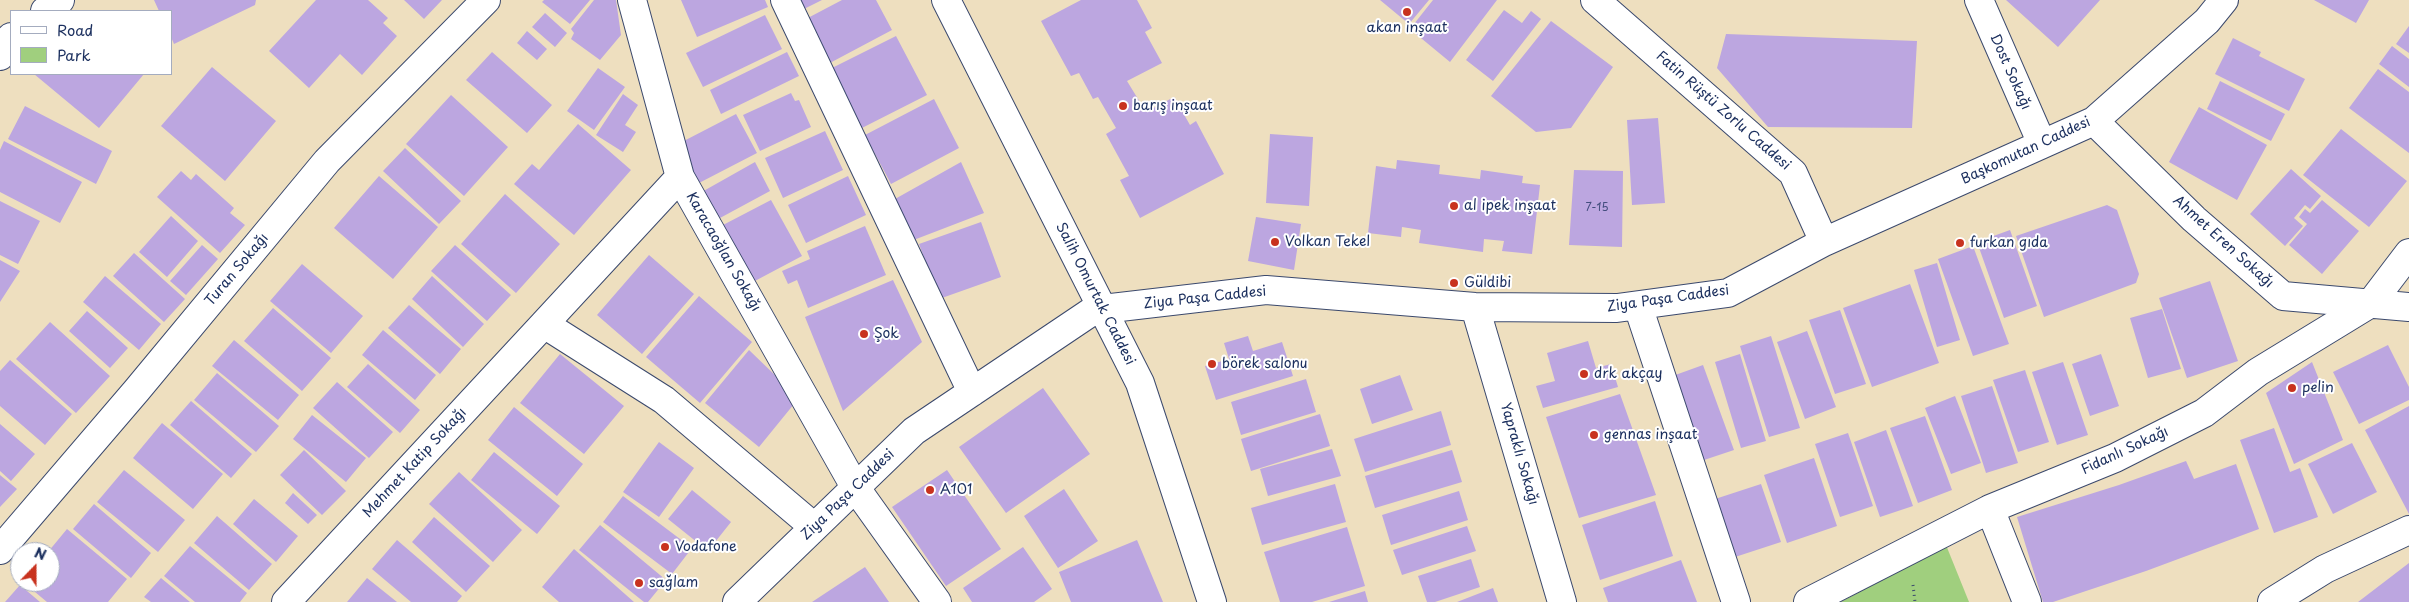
<!DOCTYPE html>
<html>
<head>
<meta charset="utf-8">
<style>
	body { margin:0 }
	#map { position:relative; width:2409px; height:602px; overflow:hidden; background:#eedfbf; font-family:"Playpen Sans",sans-serif }
	canvas { display:block }
	.legend { position:absolute; left:10px; top:10px; width:162px; height:65px; box-sizing:border-box; background:#fff; border:1px solid #a4acbf; margin:0; padding:6px 9px; list-style:none; font-size:15px; color:#1b2f5e }
	.legend li { display:flex; align-items:center; gap:10px; height:25px }
	.legend b { width:25px; border:1px solid #a4acbf }
	.north { position:absolute; left:10px; top:542px; width:50px; height:50px; box-sizing:border-box; background:#fff; border:1px solid #a4acbf; border-radius:50%; rotate:22deg; font-size:14px; font-weight:700; line-height:20px; text-align:center; color:#1b2f5e }
	.north::after { content:''; display:block; margin:auto; width:18px; height:22px; background:#c8321e; clip-path:polygon(50% 0,100% 100%,50% 72%,0 100%) }
</style>
</head>
<body>
<div id="map">
<canvas width="2409" height="602"></canvas>
<ul class="legend">
<li><b style="height:6px;background:#fff"></b>Road</li>
<li><b style="height:14px;background:#a0cf7e"></b>Park</li>
</ul>
<div class="north">N</div>
</div>
<script>
const c = document.querySelector('canvas').getContext('2d');
c.lineJoin = 'round';
function fillPath(path, color) { c.fillStyle = color; c.fill(path, 'evenodd'); }
function trace(path, color, width, dash) { c.strokeStyle = color; c.lineWidth = width; c.lineCap = dash ? 'butt' : 'round'; c.setLineDash(dash || []); c.stroke(path); }
function label(font, color, halo, rows, align = 'center') {
  c.font = font + ' "Playpen Sans",sans-serif'; c.lineWidth = 4; c.setLineDash([]); c.textBaseline = 'middle'; c.strokeStyle = halo; c.fillStyle = color; for (const [text, x, y, turn = 0] of rows) {
    c.save(); c.translate(x, y); c.rotate((+turn || 0) * Math.PI / 180); c.textAlign = isNaN(turn) ? turn : align; if (halo) c.strokeText(text, 0, 0); c.fillText(text, 0, 0); c.restore();
  }
}
fillPath(new Path2D(`
	M1946,545L1969,602H1841Z`), '#a0cf7e');
fillPath(new Path2D(`
	M154,0H256L255,5L174,44L171,37V11H159Z
	M316,0H368L388,18L383,23L397,36L362,75L340,54L309,88L269,51Z
	M404,0H442L424,19Z
	M544,0H590L570,24L542,2Z
	M594,0H616L621,35L600,60L571,39L574,33L571,29Z
	M681,0H765L768,7L697,37Z
	M795,0H822L800,11Z
	M842,0H876L892,30L828,64L804,20Z
	M1081,0H1137L1152,28L1145,32L1162,63L1127,81L1146,112L1174,97L1190,125L1196,121L1224,174L1140,218L1120,180L1129,176L1106,134L1116,128L1098,97L1093,99L1079,73L1071,76L1041,21Z
	M1380,0H1429L1409,24Z
	M1433,0H1497L1450,62L1410,29Z
	M2006,0H2100L2058,47Z
	M2314,0H2369L2356,23Z
	M1504,10L1522,23L1531,11L1541,19L1493,81L1466,60Z
	M545,13L567,33L555,47L532,27Z
	M765,15L782,49L703,87L686,53Z
	M1551,21L1613,67L1571,128L1536,132L1491,96Z
	M2409,26V53L2396,44Z
	M527,31L547,49L537,60L517,43Z
	M1726,34L1917,41L1912,128L1768,127L1717,68Z
	M896,36L927,95L856,131L826,71Z
	M2233,38L2261,52L2259,56L2305,79L2289,111L2215,74Z
	M2392,46L2409,59V87L2379,64Z
	M492,52L552,105L527,133L466,80Z
	M787,52L799,76L721,114L710,90Z
	M212,67L276,121L225,181L161,126Z
	M598,68L625,87L594,130L567,111Z
	M2378,69L2409,92V153L2349,108Z
	M34,74H144L99,128Z
	M2220,81L2285,114L2271,141L2207,109Z
	M791,93L795,101L799,100L811,127L760,151L743,115Z
	M623,94L638,105L625,125L636,132L623,152L596,135Z
	M451,95L508,147L464,196L406,144Z
	M934,99L959,148L891,184L865,135Z
	M25,106L112,151L96,184L8,139Z
	M2199,107L2267,145L2237,200L2169,162Z
	M736,114L757,153L699,183L678,144Z
	M1658,118L1665,203L1632,205L1627,120Z
	M578,124L631,170L574,235L514,184L532,164L539,170Z
	M2341,129L2407,181L2369,227L2303,175Z
	M825,131L843,170L783,198L765,158Z
	M1270,134L1313,137L1309,206L1266,203Z
	M4,141L82,182L60,223L0,192V150Z
	M405,148L461,201L439,224L383,171Z
	M1397,160L1440,165L1439,174L1480,179L1481,170L1523,176L1522,183L1540,185L1532,254L1502,251L1504,241L1484,239L1483,252L1419,243L1421,230L1402,227L1401,237L1368,233L1376,166L1396,169Z
	M755,162L770,191L720,218L700,193Z
	M961,162L984,213L911,241L895,199Z
	M2291,169L2321,196L2310,209L2305,205L2294,218L2303,226L2285,246L2250,214Z
	M1574,170L1623,171L1622,247L1569,245Z
	M181,171L191,180L196,174L234,208L230,213L245,225L220,253L157,197Z
	M379,176L438,227L393,279L334,228Z
	M848,176L866,215L806,243L788,205Z
	M505,194L560,244L516,293L461,244Z
	M771,200L802,256L753,282L723,225Z
	M2322,200L2359,231L2322,274L2289,245L2307,224L2299,217L2305,209L2310,213Z
	M0,201L40,221L18,264L0,255Z
	M2107,205L2117,210L2139,274L2136,283L2044,317L2016,236Z
	M171,216L198,241L167,277L139,252Z
	M1256,217L1301,224L1294,270L1248,261Z
	M981,222L1001,277L939,299L919,244Z
	M865,226L886,275L808,308L797,280L788,284L782,271L810,259L807,251Z
	M2010,230L2037,306L2004,318L1977,242Z
	M202,245L218,259L186,295L170,281Z
	M455,245L511,295L487,321L431,271Z
	M1973,246L2009,344L1973,356L1938,259Z
	M134,253L185,299L164,322L113,276Z
	M649,255L694,294L642,354L597,315Z
	M0,260L20,271L0,302Z
	M1937,263L1960,340L1937,347L1914,270Z
	M302,264L363,316L331,353L270,301Z
	M105,276L161,324L139,350L83,302Z
	M432,276L484,324L463,347L412,299Z
	M893,280L922,342L843,411L805,317Z
	M2210,281L2238,361L2187,378L2159,298Z
	M1910,284L1939,363L1872,387L1843,308Z
	M699,296L752,342L700,403L646,357Z
	M409,305L461,349L440,374L388,328Z
	M273,308L331,358L302,391L244,341Z
	M2162,309L2181,369L2148,378L2130,318Z
	M1840,310L1866,384L1835,394L1809,320Z
	M87,311L128,348L110,368L69,331Z
	M50,322L110,376L76,413L16,359Z
	M383,330L436,375L415,400L362,355Z
	M1807,331L1836,407L1805,419L1777,342Z
	M1248,336L1253,351L1282,342L1293,376L1216,400L1205,366L1229,359L1224,343Z
	M1771,336L1800,428L1769,437L1740,346Z
	M234,340L299,395L278,420L212,366Z
	M1588,341L1596,368L1611,364L1618,387L1543,408L1536,386L1555,381L1547,353Z
	M2388,345L2409,387V400L2359,424L2333,372Z
	M749,350L778,378L794,404L759,447L705,403Z
	M560,354L624,406L584,454L520,403Z
	M1740,354L1766,441L1741,448L1715,362Z
	M2101,354L2119,406L2090,416L2072,364Z
	M10,360L72,414L45,445L0,406V371Z
	M2063,362L2088,435L2057,445L2032,372Z
	M2312,362L2343,440L2294,464L2266,393Z
	M368,364L420,410L400,433L347,387Z
	M1703,365L1734,450L1698,462L1667,378Z
	M2025,370L2049,442L2018,452L1993,380Z
	M217,373L279,426L256,452L194,400Z
	M1400,375L1413,410L1372,424L1360,389Z
	M1306,379L1316,412L1241,435L1231,402Z
	M337,382L393,432L369,458L313,408Z
	M1992,386L2018,463L1986,473L1961,396Z
	M1043,388L1090,454L1006,513L959,447Z
	M1620,394L1656,495L1579,518L1546,417Z
	M1955,396L1981,463L1951,474L1925,408Z
	M191,401L252,454L231,478L170,425Z
	M2409,406V514L2365,430Z
	M514,407L583,464L557,496L488,440Z
	M1441,411L1451,445L1365,472L1354,439Z
	M1320,414L1330,446L1251,471L1241,439Z
	M312,415L366,458L346,482L293,439Z
	M1925,416L1952,490L1918,503L1890,428Z
	M162,423L223,474L193,509L133,458Z
	M0,424L35,454L11,481L0,471Z
	M2274,428L2290,472L2300,468L2318,517L2274,533L2240,440Z
	M1886,430L1913,506L1880,517L1854,442Z
	M1848,433L1873,506L1840,517L1815,444Z
	M659,442L694,468L659,517L623,492Z
	M2352,443L2377,492L2333,514L2308,464Z
	M1332,449L1341,476L1268,496L1260,469Z
	M304,450L346,491L322,515L280,475Z
	M1452,450L1462,482L1375,508L1365,476Z
	M494,452L560,506L537,534L471,480Z
	M1814,458L1837,526L1787,543L1764,475Z
	M2186,461L2194,479L2236,464L2259,529L2146,571L2053,602H2043L2017,517L2119,485Z
	M124,470L185,520L158,552L97,502Z
	M947,470L1001,549L946,586L892,507Z
	M459,472L522,530L493,562L429,504Z
	M0,475L17,489L0,507Z
	M1335,484L1346,522L1262,545L1251,508Z
	M1761,484L1781,542L1732,558L1712,500Z
	M1064,489L1098,541L1058,568L1024,516Z
	M692,490L731,522L708,551L668,519Z
	M1459,491L1468,520L1391,545L1382,515Z
	M293,493L317,515L308,524L285,503Z
	M623,496L692,548L672,574L603,522Z
	M254,499L298,536L276,562L233,524Z
	M1655,501L1673,556L1600,580L1582,525Z
	M94,504L151,553L131,578L73,529Z
	M217,516L272,564L249,590L194,543Z
	M434,517L490,566L466,592L412,542Z
	M600,525L666,580L648,602H644L579,550Z
	M1467,526L1476,551L1402,575L1393,550Z
	M1347,527L1365,586L1312,602H1280L1264,552Z
	M67,529L127,579L108,602H47L23,582H50V552H48Z
	M397,540L462,596L457,602H411L372,569Z
	M1137,540L1163,602H1071L1059,572Z
	M190,546L247,593L240,602H195L164,576Z
	M1023,547L1052,589L1034,602H972L963,588Z
	M574,549L634,602H559L542,587Z
	M1471,559L1480,587L1435,602H1427L1418,576Z
	M1681,560L1697,602H1608L1603,588Z
	M2409,563V602H2358Z
	M865,567L889,602H812Z
	M161,578L190,602H151L144,597Z
	M367,578L397,602H347Z
	M20,585L40,602H5Z
	M1493,588L1498,602H1457Z
	M1365,591L1368,602H1329Z`), '#bca6e0');
const street = new Path2D(`
	M632,0L680,177L855,487L937,602
	M785,0L972,392
	M946,0L1140,383L1212,602
	M1595,0L1793,173L1824,242
	M1979,0L2042,144
	M45,11L60,0
	M0,56L11,37
	M2094,121L2194,219L2283,296L2409,307
	M1638,306L1736,602
	M1475,307L1562,602
	M544,324L680,177
	M1990,509L2027,602
	M0,550L137,390L327,161L486,0
	M286,602L544,324L664,400L814,527
	M737,602L914,431L1094,310L1266,290L1475,307L1617,308L1728,293L1824,242L2094,121L2207,21L2224,0
	M1808,602L1990,509L2115,458L2204,413L2258,372L2371,303L2409,253
	M2272,602L2325,569L2409,530`);
trace(street, '#3b496d', 30);
trace(new Path2D(`
	M1913,585L1915,602`), '#3b496d', 3, [1, 4]);
trace(street, '#fff', 28);
for (const [x, y, r, color] of [
	[1407,12,5,"#c8321e"],
	[1123,106,5,"#c8321e"],
	[1454,206,5,"#c8321e"],
	[1275,242,5,"#c8321e"],
	[1960,243,5,"#c8321e"],
	[1454,283,5,"#c8321e"],
	[864,334,5,"#c8321e"],
	[1212,364,5,"#c8321e"],
	[1584,374,5,"#c8321e"],
	[2292,388,5,"#c8321e"],
	[1594,435,5,"#c8321e"],
	[930,490,5,"#c8321e"],
	[665,547,5,"#c8321e"],
	[639,583,5,"#c8321e"]
]) { const dot = new Path2D(); dot.arc(x, y, r, 0, 2 * Math.PI); c.fillStyle = color; c.fill(dot); trace(dot, '#fff', 2); }
label('11px', '#434d7e', null, [
	["7-15",1597,208]
]);
label('14px', '#1b2f5e', '#fff', [
	["akan inşaat",1407,28,"center"],
	["barış inşaat",1133,106],
	["al ipek inşaat",1464,206],
	["Volkan Tekel",1285,242],
	["furkan gıda",1970,243],
	["Güldibi",1464,283],
	["Şok",874,334],
	["börek salonu",1222,364],
	["drk akçay",1594,374],
	["pelin",2302,388],
	["gennas inşaat",1604,435],
	["A101",940,490],
	["Vodafone",675,547],
	["sağlam",649,583]
], 'left');
label('14px', '#1b2f5e', '#fff', [
	["Dost Sokağı",2010,72,66],
	["Fatin Rüştü Zorlu Caddesi",1723,111,41],
	["Başkomutan Caddesi",2026,151,-25],
	["Ahmet Eren Sokağı",2223,242,42],
	["Karacaoğlan Sokağı",723,252,60],
	["Turan Sokağı",237,270,-50],
	["Salih Omurtak Caddesi",1095,294,63],
	["Ziya Paşa Caddesi",1205,298,-6],
	["Ziya Paşa Caddesi",1668,299,-8],
	["Fidanlı Sokağı",2125,451,-25],
	["Yapraklı Sokağı",1519,454,74],
	["Mehmet Katip Sokağı",415,463,-47],
	["Ziya Paşa Caddesi",848,495,-44]
]);
</script>
</body>
</html>
